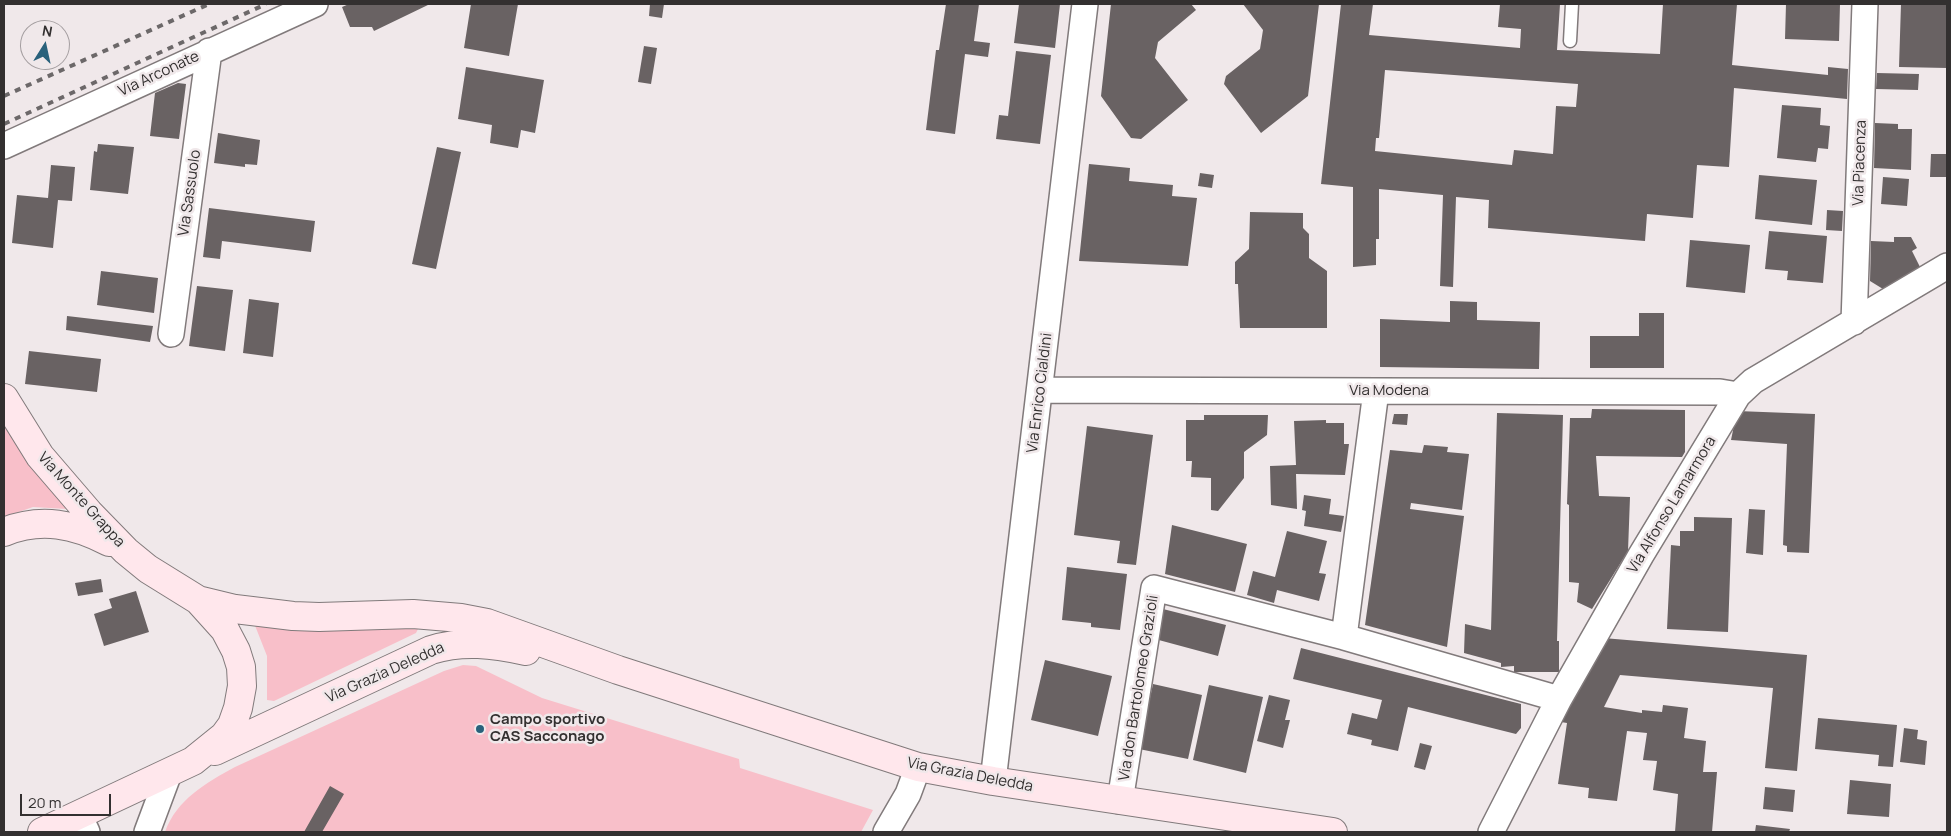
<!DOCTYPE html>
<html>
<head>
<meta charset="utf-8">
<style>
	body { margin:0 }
	#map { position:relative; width:1951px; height:836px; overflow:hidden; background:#f0e8ea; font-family:Manrope,sans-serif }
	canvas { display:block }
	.frame { position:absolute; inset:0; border:5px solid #333030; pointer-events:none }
	.north { position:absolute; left:20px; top:20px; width:50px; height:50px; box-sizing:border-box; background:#f0e8ea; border:1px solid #a49ea0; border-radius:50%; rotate:10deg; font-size:14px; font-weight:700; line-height:20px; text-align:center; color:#333030 }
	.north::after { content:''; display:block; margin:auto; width:18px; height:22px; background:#29617b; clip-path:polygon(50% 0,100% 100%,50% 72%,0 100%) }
	.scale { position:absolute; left:20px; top:794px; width:91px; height:22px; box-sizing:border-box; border:2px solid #333030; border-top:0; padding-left:6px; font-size:15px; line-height:18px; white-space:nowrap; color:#333030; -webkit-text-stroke:4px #f0e8ea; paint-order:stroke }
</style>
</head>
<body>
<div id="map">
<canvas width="1951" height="836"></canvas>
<div class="frame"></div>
<div class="north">N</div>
<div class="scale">20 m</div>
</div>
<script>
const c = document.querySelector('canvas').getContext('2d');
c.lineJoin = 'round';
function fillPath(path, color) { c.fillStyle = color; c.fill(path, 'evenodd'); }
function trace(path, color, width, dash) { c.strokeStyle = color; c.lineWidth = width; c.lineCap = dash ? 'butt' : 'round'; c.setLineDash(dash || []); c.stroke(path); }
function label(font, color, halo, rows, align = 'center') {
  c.font = font + ' Manrope,sans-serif'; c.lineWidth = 5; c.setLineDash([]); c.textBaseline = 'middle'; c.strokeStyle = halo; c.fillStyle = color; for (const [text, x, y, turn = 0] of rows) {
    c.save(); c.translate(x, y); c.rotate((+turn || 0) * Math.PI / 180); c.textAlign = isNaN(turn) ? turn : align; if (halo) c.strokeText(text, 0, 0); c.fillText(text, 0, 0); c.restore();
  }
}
fillPath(new Path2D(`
	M4,416L72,503L67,509L33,507L4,517Z
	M254,623L417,625L418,629L416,633L274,701L267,700V656Z
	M463,665L476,666L542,698L739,759L740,768L873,810L861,832H165C177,799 206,783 235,767L444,671Z`), '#f8bfc9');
fillPath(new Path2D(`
	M349,4H430L374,31L372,27H350L342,7Z
	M471,4H518L509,56L464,48Z
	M650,4H664L662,18L649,16Z
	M946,4H979L974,41L990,43L988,57L965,54L955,134L926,130L936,50H939Z
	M1019,4H1060L1055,48L1014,43Z
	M1111,4H1191L1196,10L1158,42L1155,58L1188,100L1141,139L1131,138L1101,96Z
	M1243,4H1319L1308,96L1261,133L1224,84L1226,76L1260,49L1263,30Z
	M1341,4H1373L1369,35L1520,48L1521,29L1498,27L1500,4H1560L1557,50L1660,54L1663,4H1737L1732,65L1828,75V67L1848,69L1847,99L1734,88L1729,167L1697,165L1693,218L1647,214L1645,241L1488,228L1489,200L1456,197L1453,287L1440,286L1443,195L1379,189V239H1376V265L1353,267V187L1321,184ZM1385,70L1578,84L1576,107L1556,106L1553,154L1514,150L1512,165L1375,151L1376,138H1379Z
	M1786,4H1840L1839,41L1785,39Z
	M1901,4H1947V68L1899,67Z
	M644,46L657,48L651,84L638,82Z
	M1016,51L1051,55L1040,144L996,139L999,115L1008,116Z
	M466,67L544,80L535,133L521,130L518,148L490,143L492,125L458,119Z
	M1877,73L1919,74L1918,90L1876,89Z
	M178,83L186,84L179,139L150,136L155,93Z
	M1782,105L1821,108L1820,125L1830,126L1828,149L1818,148L1816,162L1777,158Z
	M1875,123L1898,124V129H1912L1911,170L1874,168Z
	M218,133L260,140L257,165L245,164V167L214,163Z
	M98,144L134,147L128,194L90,190L94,151L97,152Z
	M437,147L461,152L436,269L412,264Z
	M1931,154H1947V177H1930Z
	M1089,164L1130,168L1129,181L1173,185L1172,196L1197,198L1188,266L1079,261Z
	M51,165L75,167L72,201L58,200L53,248L12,243L17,195L48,198Z
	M1200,173L1214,175L1212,188L1198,186Z
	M1759,175L1817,180L1812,225L1755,219Z
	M1883,177L1909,179L1907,206L1881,204Z
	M209,208L315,221L311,252L222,241L220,259L203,257Z
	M1827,210L1843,211L1842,231L1826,230Z
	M1250,212L1303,213V228L1309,234V258L1327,271V328H1240L1238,284H1235V262L1249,249Z
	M1769,231L1827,236L1823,283L1787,280L1788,271L1765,269Z
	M1894,237H1911L1917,248L1912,251L1920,267L1883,289L1870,281L1871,241L1894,242Z
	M1690,240L1750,245L1745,293L1686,287Z
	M101,271L158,278L154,313L97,305Z
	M197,286L233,290L225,351L189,346Z
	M249,299L279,303L273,357L243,353Z
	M1450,301L1477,302V320L1540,322L1539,369L1380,367V319L1450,322Z
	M1639,313H1664V368H1590V336H1639Z
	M67,316L153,326L150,342L66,330Z
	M29,351L101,359L97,392L25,384Z
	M1592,409L1685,410V452L1682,457L1596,456L1599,496L1630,497L1628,551L1592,609L1577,602L1579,583L1569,582V505L1567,504L1570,418H1591Z
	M1737,411L1815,414L1809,553L1787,552V546L1783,545L1787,444L1731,440Z
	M1497,413L1563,415L1557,641H1559V672H1514V666L1501,667V663L1464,653L1465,624L1491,630Z
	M1394,414H1408L1407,425L1392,424Z
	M1204,415H1268L1267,435L1244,452V478L1218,511L1211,510V478L1191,477L1192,461H1186V420H1204Z
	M1326,420V423H1344V444H1349L1345,475L1296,474L1297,509L1271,505L1270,466L1296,465L1294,421Z
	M1087,426L1153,435L1136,565L1117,563L1120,541L1074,535Z
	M1424,445L1448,447L1447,452L1469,454L1462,510L1411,503L1410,509L1464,516L1447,647L1365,625L1390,450L1422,453Z
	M1304,495L1331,499L1329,514L1344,516L1341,532L1304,526L1306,511L1302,510Z
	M1749,509L1765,510L1763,555L1746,553Z
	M1694,517L1732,518L1728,632L1667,629L1671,545L1680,546V531H1694Z
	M1172,525L1247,544L1235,592L1165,574Z
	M1287,531L1327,541L1319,573L1326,574L1319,601L1277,590L1274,603L1247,595L1253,571L1275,577Z
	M1067,567L1127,574L1120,630L1091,627V623L1062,620Z
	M101,579L103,592L78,596L75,583Z
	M136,591L149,632L104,646L94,614L112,608L109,599Z
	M1163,609L1226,625L1218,656L1155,639Z
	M1603,638L1807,655L1797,771L1765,768L1773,688L1620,675L1604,707L1642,713V710L1662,712L1663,705L1688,708L1684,738L1706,741L1703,772H1717L1712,832H1675L1678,794L1653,790L1657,761L1643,760L1647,733L1627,731L1617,801L1588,798L1589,788L1558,784L1567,723L1561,722Z
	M1301,648L1521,704V728L1516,734L1408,707L1398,751L1371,745L1372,740L1347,734L1352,713L1377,719L1382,700L1293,679Z
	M1045,660L1112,676L1098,736L1031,720Z
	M1153,684L1202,695L1188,759L1139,749Z
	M1209,685L1263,697L1246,773L1193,760Z
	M1269,695L1290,700L1285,720H1290L1283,748L1257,741Z
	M1818,718L1897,725L1893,767L1878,766L1879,755L1815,749Z
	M1904,728L1918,730L1917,739L1927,741L1925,765L1900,762Z
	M1420,743L1432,746L1425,770L1414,767Z
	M1850,780L1891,784L1889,817L1847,814Z
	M330,786L344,794L322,832H304Z
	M1765,787L1795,790L1793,812L1763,809Z
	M1756,825L1790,829L1789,832H1755Z`), '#696263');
const service = new Path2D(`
	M1570,41L1572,4`);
const minor = new Path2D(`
	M4,146L315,4
	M1854,322L1865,4
	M171,334L209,51
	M1040,390L1720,392L1738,395
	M1344,637L1376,391
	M993,781L1085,4
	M1120,801L1154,588L1344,637L1559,699
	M79,815L87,832
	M147,832L169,773
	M886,832L908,794L918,767
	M1491,832L1559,699L1641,555L1738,395L1753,381L1947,266`);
const secondary = new Path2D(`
	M4,398L40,456L89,513L126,551L148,569L198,600L225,630L236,651L241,667L242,686L238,708L232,725L224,736L193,761L42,832
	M4,532C41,517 75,524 109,542
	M198,600L235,609L293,616L319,617L413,614L461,618L487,623L618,670L918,767L993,781L1333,832
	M215,751L431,650C463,640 493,644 526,651`);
trace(service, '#817a7b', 15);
trace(minor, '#817a7b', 28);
trace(secondary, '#817a7b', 30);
trace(service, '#fff', 12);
trace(minor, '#fff', 25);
trace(secondary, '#ffe7ec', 28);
trace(new Path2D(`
	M4,96L209,4
	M4,124L266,4`), '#6c6869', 4, [6, 6]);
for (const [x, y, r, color] of [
	[480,729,5,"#29617b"]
]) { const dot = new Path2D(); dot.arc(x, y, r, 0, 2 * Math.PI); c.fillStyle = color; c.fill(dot); trace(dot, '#f0e8ea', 2); }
label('15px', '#333030', '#f0e8ea', [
	["Via Arconate",159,74,-25],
	["Via Piacenza",1860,163,-88],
	["Via Sassuolo",190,193,-82],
	["Via Modena",1389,391],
	["Via Enrico Cialdini",1040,393,-83],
	["Via Monte Grappa",81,500,48],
	["Via Alfonso Lamarmora",1672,505,-59],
	["Via Grazia Deledda",385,673,-24],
	["Via don Bartolomeo Grazioli",1139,688,-81],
	["Via Grazia Deledda",970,775,11]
]);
label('bold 15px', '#333030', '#f0e8ea', [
	["Campo sportivo",490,720],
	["CAS Sacconago",490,737]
], 'left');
</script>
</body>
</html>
